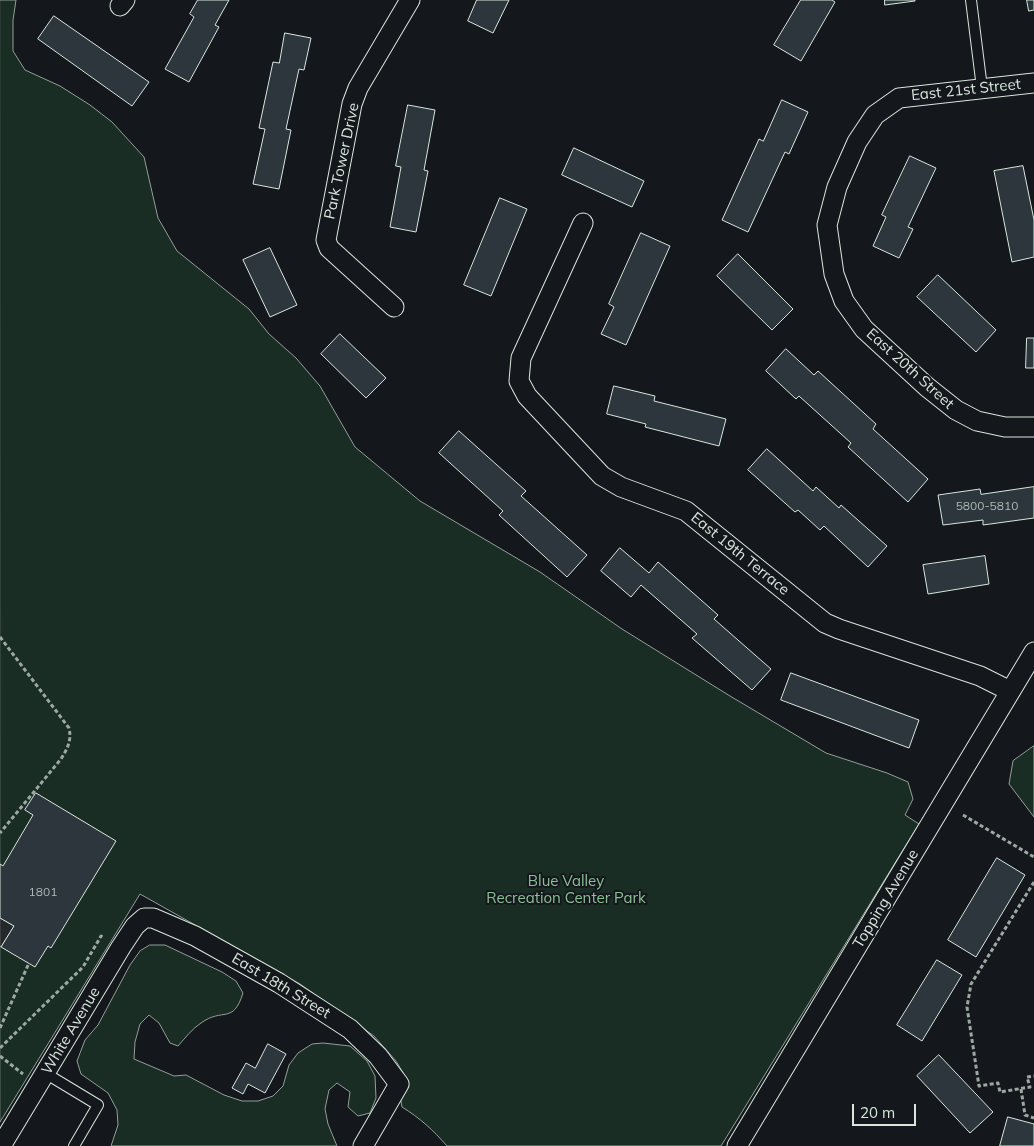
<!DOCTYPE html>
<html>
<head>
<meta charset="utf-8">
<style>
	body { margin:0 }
	#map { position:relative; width:1034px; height:1146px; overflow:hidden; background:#14181c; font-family:Mulish,sans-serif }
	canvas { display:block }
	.scale { position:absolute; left:852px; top:1104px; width:64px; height:22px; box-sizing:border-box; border:2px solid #d8e6dc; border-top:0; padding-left:6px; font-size:15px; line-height:18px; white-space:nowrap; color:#d8e6dc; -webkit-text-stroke:4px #14181c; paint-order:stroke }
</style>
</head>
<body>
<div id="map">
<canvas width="1034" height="1146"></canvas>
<div class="scale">20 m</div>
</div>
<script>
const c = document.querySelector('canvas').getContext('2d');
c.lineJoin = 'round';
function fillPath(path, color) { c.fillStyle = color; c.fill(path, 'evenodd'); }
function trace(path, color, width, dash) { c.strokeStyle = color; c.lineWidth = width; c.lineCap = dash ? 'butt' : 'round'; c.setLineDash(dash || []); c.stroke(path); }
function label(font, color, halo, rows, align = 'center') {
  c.font = font + ' Mulish,sans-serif'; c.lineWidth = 4; c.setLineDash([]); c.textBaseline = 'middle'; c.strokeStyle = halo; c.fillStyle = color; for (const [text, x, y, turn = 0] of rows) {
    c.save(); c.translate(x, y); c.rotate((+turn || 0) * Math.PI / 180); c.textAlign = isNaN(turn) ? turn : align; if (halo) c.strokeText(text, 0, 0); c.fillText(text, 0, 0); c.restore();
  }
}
const green = new Path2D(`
	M0,0H16L13,20V51L25,70L60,86L90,105L112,122L144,157L158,218L177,251L249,309L269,334L296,358L320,386L355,447L420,501L540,572L622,629L730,696L826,753L887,773L908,782L913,799L905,815L919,824L721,1146H447C433,1130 420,1118 402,1107L400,1096L408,1081L396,1061L374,1036L300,984L140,894L0,1122Z
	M1034,746V817L1009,784L1013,761Z
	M150,945H165L222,972L236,981L243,993C233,1025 223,1007 201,1023C192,1029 185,1038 178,1046L170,1043L159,1023L149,1015L140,1024L135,1042L134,1059L174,1076L186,1075L224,1095L242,1101H258L273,1096L283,1086L289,1065L298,1053L312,1044L323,1043L350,1046L367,1061L375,1076L376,1098L370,1113L358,1116L348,1107L350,1092L337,1083L329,1090L325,1109L328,1124L337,1146H111L118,1125L117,1110L108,1093L81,1074L77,1061L85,1040L98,1025L130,965L140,951Z`);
fillPath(green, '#1a2d24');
trace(green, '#939e99', 1);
const parking = new Path2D(`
	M0,918L14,926L1,947L0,946Z`);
fillPath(parking, '#24282b');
trace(parking, '#939e99', 1);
const building = new Path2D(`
	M198,0H229L215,25L219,27L189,82L165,69L194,17L190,14Z
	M477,0H509L493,33L468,21Z
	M801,0H832L835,2L801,61L774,45Z
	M885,0H915V1L885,5Z
	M1027,0H1034V10L1029,11Z
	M54,16L149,82L132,106L38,39Z
	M285,33L311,38L304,70L299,69L286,129L291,130L279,189L253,184L265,129L259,128L273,62L279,63Z
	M782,100L808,112L789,154L785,152L748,232L722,220L759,139L763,141Z
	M408,105L435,110L424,170L428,171L416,232L390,227L401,167L396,166Z
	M574,148L644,181L632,207L562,175Z
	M910,156L936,168L908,227L913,229L899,258L873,246L886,217L882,215Z
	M1023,166L1034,220V257L1012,262L994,171Z
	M500,198L527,209L491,296L464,285Z
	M641,233L670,246L626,345L601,334L614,307L609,304Z
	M270,248L297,305L270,317L243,260Z
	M738,254L793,309L772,330L717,276Z
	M938,275L996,330L976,352L917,297Z
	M340,334L386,378L366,398L321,354Z
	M1027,338H1034V368H1026Z
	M786,349L814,375L818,371L876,424L873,429L928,479L908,502L848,447L851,443L799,396L796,399L766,371Z
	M614,386L655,396L654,401L726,419L719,446L645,427L646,424L607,414Z
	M459,431L526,491L521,496L587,555L567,577L499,515L503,511L439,453Z
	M767,449L813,491L816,487L839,508L841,505L887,546L868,567L824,526L820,530L798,510L795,512L748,470Z
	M1034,487V518L983,525V520L943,525L938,495L980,489L981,494Z
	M620,548L649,573L658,562L718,615L714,619L771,669L752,690L692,638L697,634L641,585L631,597L601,571Z
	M985,556L989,584L928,594L923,565Z
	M791,673L919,720L909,748L781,700Z
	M36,793L116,841L51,948L48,946L35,967L1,947L14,926L0,918V864L3,866L33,815L25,810Z
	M997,858L1025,875L976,957L948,940Z
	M937,960L962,975L922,1041L897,1025Z
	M268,1044L286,1054L265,1093L248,1084L243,1094L232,1088L246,1063L255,1068Z
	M939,1055L993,1112L970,1133L917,1076Z
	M1008,1117L1034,1124V1146H1000Z`);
fillPath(building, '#2c363c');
trace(building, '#d8e6dc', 1);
const lane = new Path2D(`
	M971,0L982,88
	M45,1073L98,1105L74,1146`);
const street = new Path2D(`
	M120,6L125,0
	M1034,83L899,98L875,115L857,142L837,187L827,225L834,274L844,301L864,329L927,387L956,410L977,421L1005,427H1034
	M583,223L521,358L519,381L527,396L602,476L621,487L686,511L825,623L839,629L980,676L1010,691
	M394,307L329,248L326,240L352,104L358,88L410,0
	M1,1146L121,947L135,926L144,918H153L195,936L279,983L350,1029L378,1056L399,1084L363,1146
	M737,1146L1034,652`);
trace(lane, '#d8e6dc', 12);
trace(street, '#d8e6dc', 21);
trace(new Path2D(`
	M0,637L69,728C72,741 67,749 61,759L0,833
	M963,815L1034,857
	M1034,882L971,984L967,1007L979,1086L998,1083L1000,1092L1030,1087L1027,1077L1034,1076
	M0,1028L29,963
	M0,1048L83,967L101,936L103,937
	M0,1056L23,1074
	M1021,1089L1025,1115L1034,1118`), '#9da8a2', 3, [4, 2.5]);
trace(lane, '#14181c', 10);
trace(street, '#14181c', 19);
label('12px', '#adbab4', null, [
	["5800-5810",987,506],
	["1801",43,892]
]);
label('15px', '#d8e6dc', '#14181c', [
	["East 21st Street",966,90,-6],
	["Park Tower Drive",342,161,-78],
	["East 20th Street",910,369,42],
	["East 19th Terrace",740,554,39],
	["Topping Avenue",886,899,-59],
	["East 18th Street",281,986,31],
	["White Avenue",71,1031,-59]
]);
label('15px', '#8ac095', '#14181c', [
	["Blue Valley",566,881],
	["Recreation Center Park",566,898]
]);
</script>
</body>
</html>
